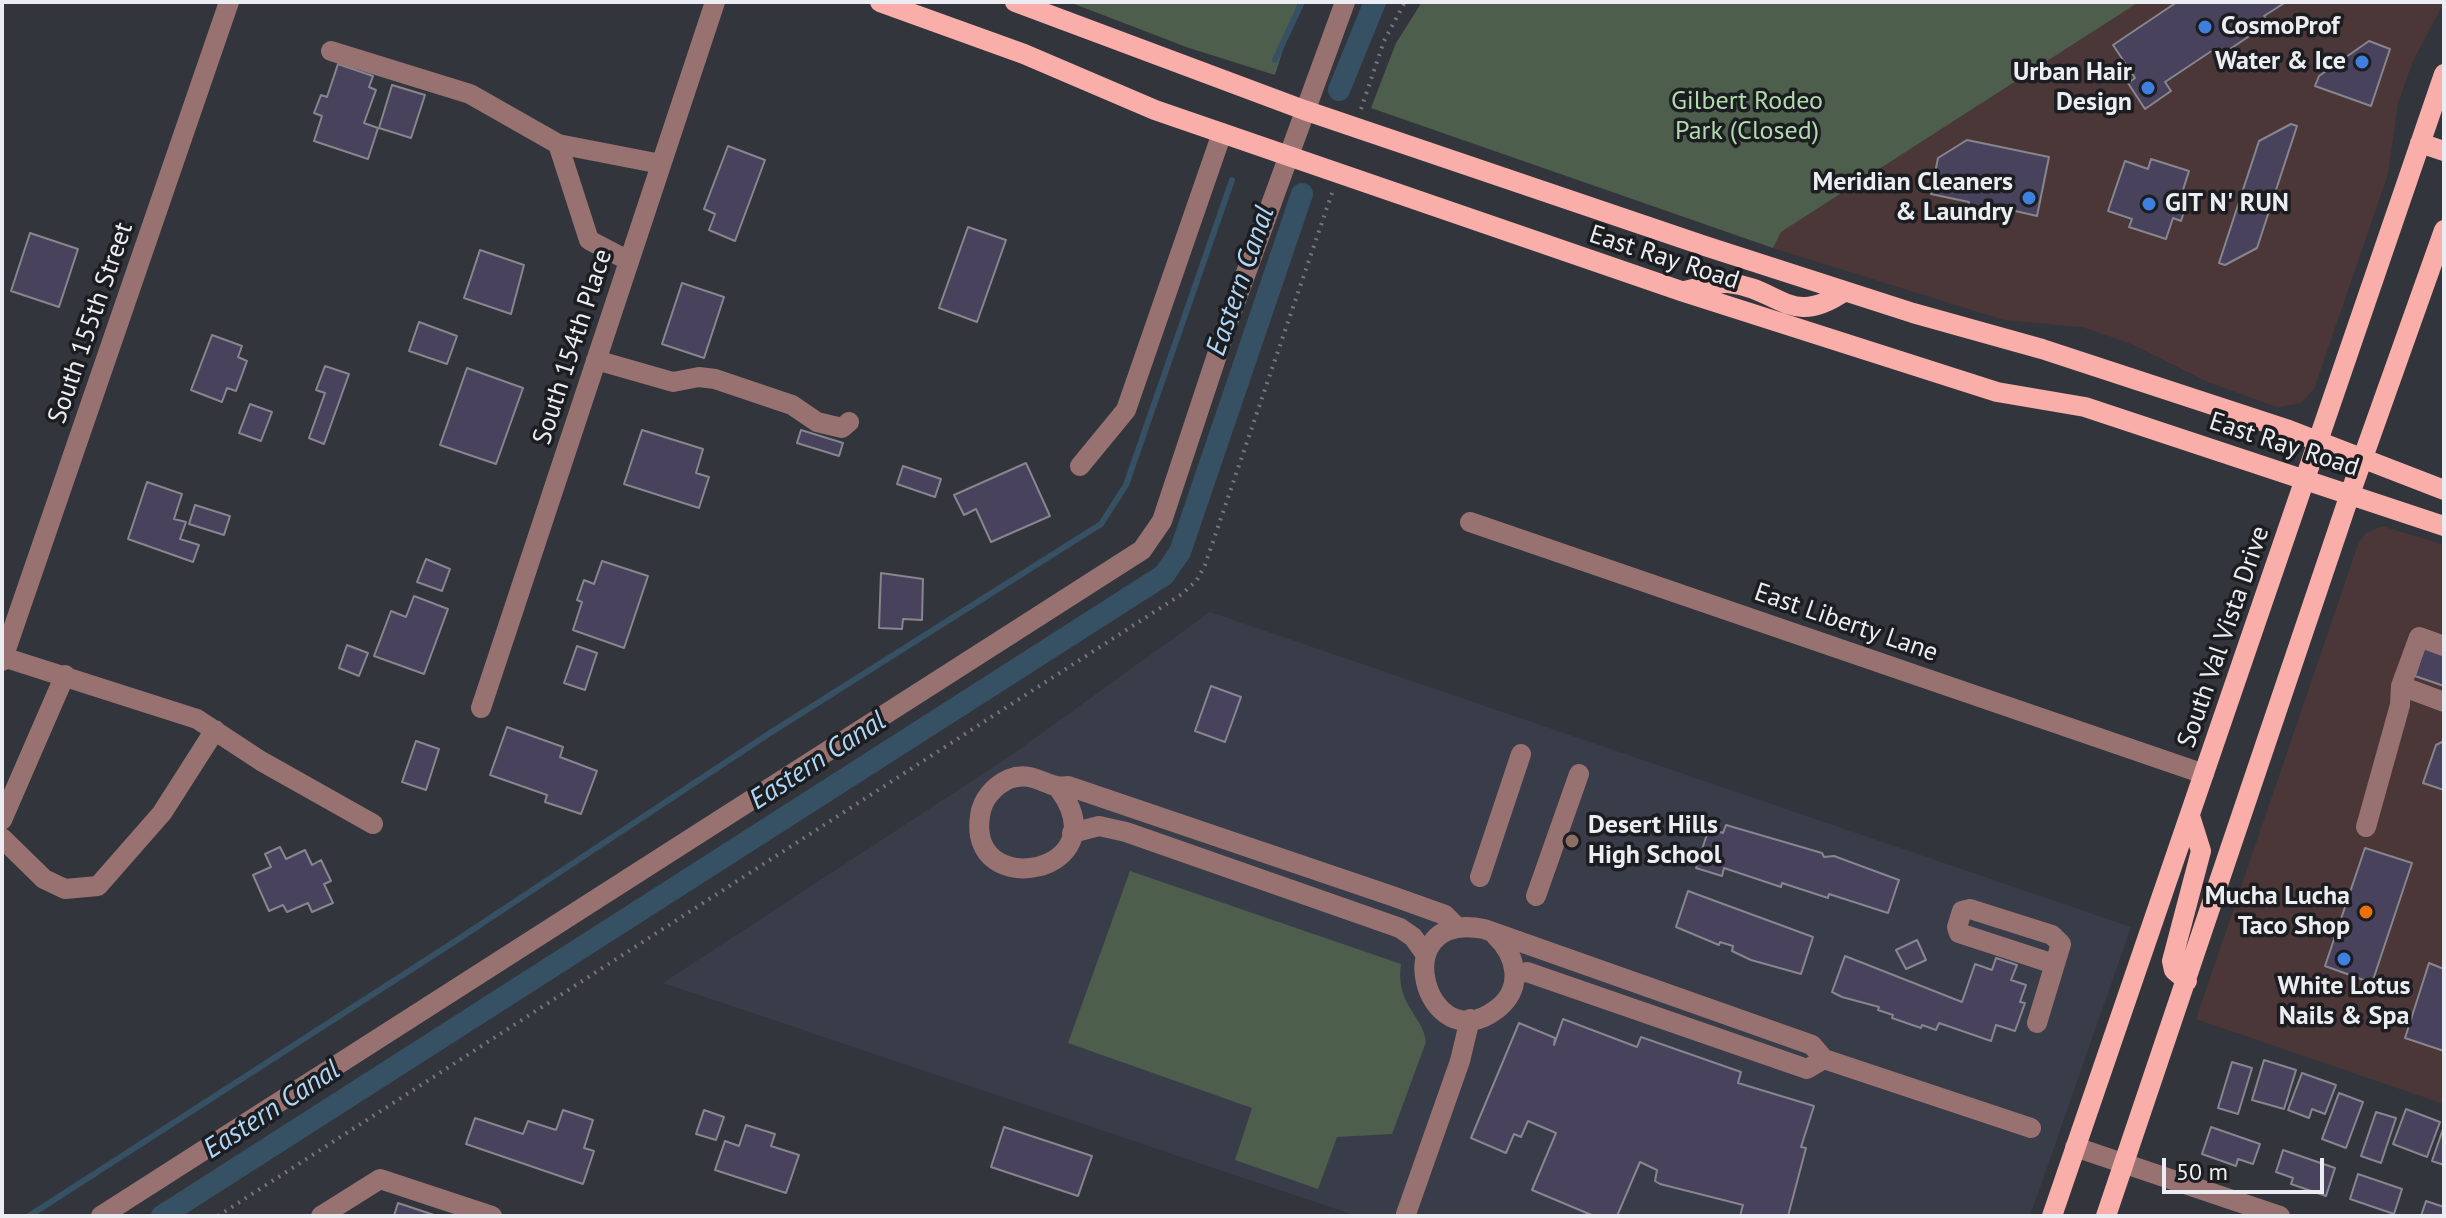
<!DOCTYPE html>
<html>
<head>
<meta charset="utf-8">
<style>
	body { margin:0 }
	#map { position:relative; width:2446px; height:1218px; overflow:hidden; background:#33353c; font-family:"PT Sans",sans-serif }
	canvas { display:block }
	.frame { position:absolute; inset:0; border:4px solid #ecedf2; pointer-events:none }
	.scale { position:absolute; left:2162px; top:1158px; width:162px; height:36px; box-sizing:border-box; border:4px solid #ecedf2; border-top:0; padding-left:10px; font-size:24px; line-height:28px; white-space:nowrap; color:#ecedf2; -webkit-text-stroke:6px #1c1d20; paint-order:stroke }
</style>
</head>
<body>
<div id="map">
<canvas width="2446" height="1218"></canvas>
<div class="frame"></div>
<div class="scale">50 m</div>
</div>
<script>
const c = document.querySelector('canvas').getContext('2d');
c.lineJoin = 'round';
function fillPath(path, color) { c.fillStyle = color; c.fill(path, 'evenodd'); }
function trace(path, color, width, dash) { c.strokeStyle = color; c.lineWidth = width; c.lineCap = dash ? 'butt' : 'round'; c.setLineDash(dash || []); c.stroke(path); }
function label(font, color, halo, rows, align = 'center') {
  c.font = font + ' "PT Sans",sans-serif'; c.lineWidth = 7; c.setLineDash([]); c.textBaseline = 'middle'; c.strokeStyle = halo; c.fillStyle = color; for (const [text, x, y, turn = 0] of rows) {
    c.save(); c.translate(x, y); c.rotate((+turn || 0) * Math.PI / 180); c.textAlign = isNaN(turn) ? turn : align; if (halo) c.strokeText(text, 0, 0); c.fillText(text, 0, 0); c.restore();
  }
}
fillPath(new Path2D(`
	M2139,2H2444L2413,61L2398,103L2388,174L2314,389L2301,403L2277,407L2208,382L2129,343L2082,327L2004,320L1773,248L1781,232Z
	M2382,526L2444,545V1104L2196,1019L2359,542L2366,533Z`), '#4c3738');
fillPath(new Path2D(`
	M1210,612L2131,927L2030,1216H1357L663,983L1010,756Z`), '#393d4a');
fillPath(new Path2D(`
	M1069,2H1298L1275,75L1189,48Z
	M1422,2H2139L1781,232L1773,248L1371,108L1396,43Z
	M1130,871L1401,964C1395,1005 1423,1015 1426,1042L1392,1134L1337,1137L1318,1189L1235,1160L1252,1108L1068,1043Z`), '#4e5e4c');
trace(new Path2D(`
	M1275,60L1302,2
	M29,1216L454,942L770,733L1101,524L1126,485L1232,180`), '#365064', 6);
trace(new Path2D(`
	M1339,90L1375,2
	M162,1216L1164,575L1180,552L1302,194`), '#365064', 22);
const building = new Path2D(`
	M2177,2H2286L2264,16L2269,23L2221,55L2216,48L2165,82L2171,91L2145,109L2128,83L2135,78L2113,45Z
	M2369,41L2390,49L2371,106L2315,86L2319,76Z
	M338,64L373,76L369,87L376,90L364,123L378,128L368,159L314,141L322,116L314,113L321,95L327,97Z
	M392,85L425,95L411,138L379,128Z
	M2291,124L2297,126L2257,248L2225,265L2219,263L2259,141Z
	M1967,140L2049,157L2037,216L1998,207L1997,216L1967,210L1969,202L1931,194L1938,158Z
	M728,146L765,160L735,241L709,230L715,214L704,209Z
	M2151,159L2189,171L2182,193L2189,196L2181,221L2173,218L2166,239L2129,227L2132,219L2108,211L2125,161L2148,169Z
	M968,227L1006,240L977,322L939,308Z
	M30,233L78,249L59,307L11,291Z
	M480,250L524,265L511,314L464,298Z
	M682,283L724,297L704,358L662,344Z
	M419,322L457,336L447,364L409,351Z
	M212,335L242,346L238,357L247,361L236,391L227,388L222,402L191,390Z
	M325,366L349,374L324,444L309,438L325,393L316,390Z
	M467,368L523,388L496,464L440,445Z
	M250,404L272,412L261,441L239,433Z
	M642,430L703,449L696,473L709,477L699,508L624,484Z
	M801,430L843,443L839,456L797,443Z
	M1026,463L1050,516L991,542L976,509L964,515L954,495Z
	M903,466L941,479L935,497L897,484Z
	M147,482L182,494L174,519L186,522L180,539L199,545L193,562L128,539Z
	M195,505L230,516L224,535L189,524Z
	M426,559L450,569L442,591L417,582Z
	M602,561L648,576L624,648L573,630L582,602L577,600L584,580L594,584Z
	M881,573L923,579L922,620L903,619L902,629L879,628Z
	M414,596L448,609L424,674L374,656L391,611L406,617Z
	M347,645L368,653L359,676L339,668Z
	M577,646L597,653L585,690L564,683Z
	M2424,648L2444,655V686L2415,676Z
	M1211,686L1241,697L1225,742L1195,731Z
	M507,727L563,747L560,757L597,771L581,814L545,802L547,795L490,775Z
	M416,741L439,749L426,790L402,782Z
	M2444,741V790L2423,783L2436,745Z
	M1726,825L1822,853L1824,857L1834,856L1899,880L1888,913L1829,894L1828,898L1782,883L1781,887L1724,868L1722,876L1696,868L1709,828L1723,833Z
	M280,847L286,859L305,850L312,865L321,860L331,881L324,884L333,903L312,912L308,903L287,912L283,905L269,911L253,875L271,867L265,854Z
	M2365,848L2412,863L2372,983L2325,966Z
	M1688,891L1813,937L1801,974L1751,960L1732,951L1733,946L1720,942L1719,945L1676,927Z
	M1917,940L1926,960L1906,969L1896,950Z
	M1845,956L1962,1002L1975,964L1992,970L1996,958L2017,965L2011,980L2026,985L2020,1002L2025,1003L2015,1031L1996,1025L1991,1041L1939,1023L1936,1030L1922,1025L1921,1028L1892,1018L1893,1015L1878,1010L1879,1007L1842,997L1832,992Z
	M2429,963L2444,969V1051L2405,1038Z
	M1563,1019L1637,1047L1641,1037L1741,1072L1738,1083L1814,1106L1801,1147L1806,1148L1788,1216H1740L1743,1205L1660,1184L1655,1181L1657,1170L1640,1162L1617,1216H1594L1532,1190L1556,1133L1528,1121L1521,1137L1514,1134L1506,1153L1471,1138L1519,1023L1555,1038L1554,1045Z
	M2264,1060L2296,1070L2284,1109L2252,1100Z
	M2232,1062L2252,1068L2238,1114L2218,1108Z
	M2302,1073L2336,1085L2325,1114L2312,1109L2309,1118L2288,1110Z
	M2339,1093L2363,1102L2346,1148L2322,1139Z
	M2406,1109L2440,1122L2427,1157L2393,1144Z
	M563,1110L593,1120L584,1148L594,1151L583,1184L466,1144L475,1118L523,1134L528,1121L556,1130Z
	M704,1110L724,1117L716,1140L696,1134Z
	M2376,1112L2396,1118L2381,1163L2361,1156Z
	M746,1125L775,1134L771,1146L799,1155L786,1193L715,1170L725,1141L739,1146Z
	M2444,1126V1165L2432,1161Z
	M1004,1127L1092,1156L1078,1196L991,1167Z
	M2211,1127L2260,1144L2253,1164L2238,1159L2236,1166L2202,1154Z
	M2283,1150L2335,1168L2326,1196L2291,1184L2293,1178L2276,1172Z
	M2358,1174L2402,1189L2394,1214L2350,1199Z
	M2426,1201L2444,1207V1216H2421Z
	M398,1203L437,1216H394Z`);
fillPath(building, '#49425d');
trace(building, '#87858d', 2);
trace(new Path2D(`
	M1361,109L1384,41L1405,2
	M218,1216L1182,594L1197,580L1205,565L1332,193`), '#74767c', 4, [2, 6]);
trace(new Path2D(`
	M331,51L470,94L558,144L661,164
	M558,144L589,240L629,261
	M596,360L673,382L699,377L715,379L792,405L817,422L842,428L849,422
	M1080,466L1126,410L1222,133
	M1470,522L2204,774
	M3,657L197,719L261,761L373,824
	M2,661L229,2
	M2401,686L2444,702
	M481,708L715,2
	M1059,789C1121,873 967,903 980,816C982,799 994,786 1009,779C1035,769 1049,791 1068,786L1392,896L1445,915L1458,928
	M2,820L65,675
	M2366,827L2400,705L2401,686L2419,637L2444,646
	M1072,833L1099,826L1126,832L1400,928L1413,937L1426,955
	M2,838L44,879L65,889L98,886L162,813L215,730
	M1480,877L1521,754
	M1536,896L1579,774
	M1495,935C1517,956 1524,988 1497,1009C1426,1064 1383,909 1484,929L1812,1045L1824,1059L1807,1069L1527,972L1515,974
	M2037,1023L2061,944L2052,935L1970,909L1962,911L1957,927L1959,933L2054,964
	M1824,1059L2031,1128
	M2075,1147L2280,1216
	M1406,1214L1460,1061L1470,1019
	M101,1216L1142,550L1162,521L1227,325L1345,2
	M321,1216L380,1179L492,1216`), '#987270', 20);
trace(new Path2D(`
	M880,2L1024,54L1155,110L1681,291L1997,392L2085,407L2444,526
	M1015,2L1304,110L1705,246L1913,313L2042,349L2289,430L2444,490
	M2420,143L2444,151
	M1685,291C1698,288 1715,282 1728,283C1780,288 1790,329 1845,291
	M2187,981L2174,970L2172,961L2201,851L2190,816
	M2052,1216L2444,74
	M2106,1216L2350,494L2444,230`), '#f9aeaa', 20);
for (const [x, y, r, color] of [
	[2205,27,8,"#3f7fe0"],
	[2362,62,8,"#3f7fe0"],
	[2148,88,8,"#3f7fe0"],
	[2029,198,8,"#3f7fe0"],
	[2149,204,8,"#3f7fe0"],
	[1572,841,8,"#8d6e63"],
	[2366,912,8,"#e8710a"],
	[2344,959,8,"#3f7fe0"]
]) { const dot = new Path2D(); dot.arc(x, y, r, 0, 2 * Math.PI); c.fillStyle = color; c.fill(dot); trace(dot, '#1c1d20', 3); }
label('bold 26px', '#ecedf2', '#1c1d20', [
	["CosmoProf",2221,27,"left"],
	["Water & Ice",2346,62],
	["Urban Hair",2132,73],
	["Design",2132,103],
	["Meridian Cleaners",2013,183],
	["& Laundry",2013,213],
	["GIT N' RUN",2165,204,"left"],
	["Desert Hills",1588,826,"left"],
	["High School",1588,856,"left"],
	["Mucha Lucha",2350,897],
	["Taco Shop",2350,927],
	["White Lotus",2344,987,"center"],
	["Nails & Spa",2344,1017,"center"]
], 'right');
label('26px', '#b2dbae', '#1c1d20', [
	["Gilbert Rodeo",1747,102],
	["Park (Closed)",1747,132]
]);
label('26px', '#ecedf2', '#1c1d20', [
	["East Ray Road",1664,258,18],
	["South 155th Street",91,323,-71],
	["South 154th Place",573,347,-72],
	["East Ray Road",2284,445,18],
	["East Liberty Lane",1846,623,19],
	["South Val Vista Drive",2224,637,-71]
]);
label('italic 28px', '#b0d7f7', '#1c1d20', [
	["Eastern Canal",1241,281,-71],
	["Eastern Canal",818,761,-33],
	["Eastern Canal",272,1110,-33]
]);
</script>
</body>
</html>
